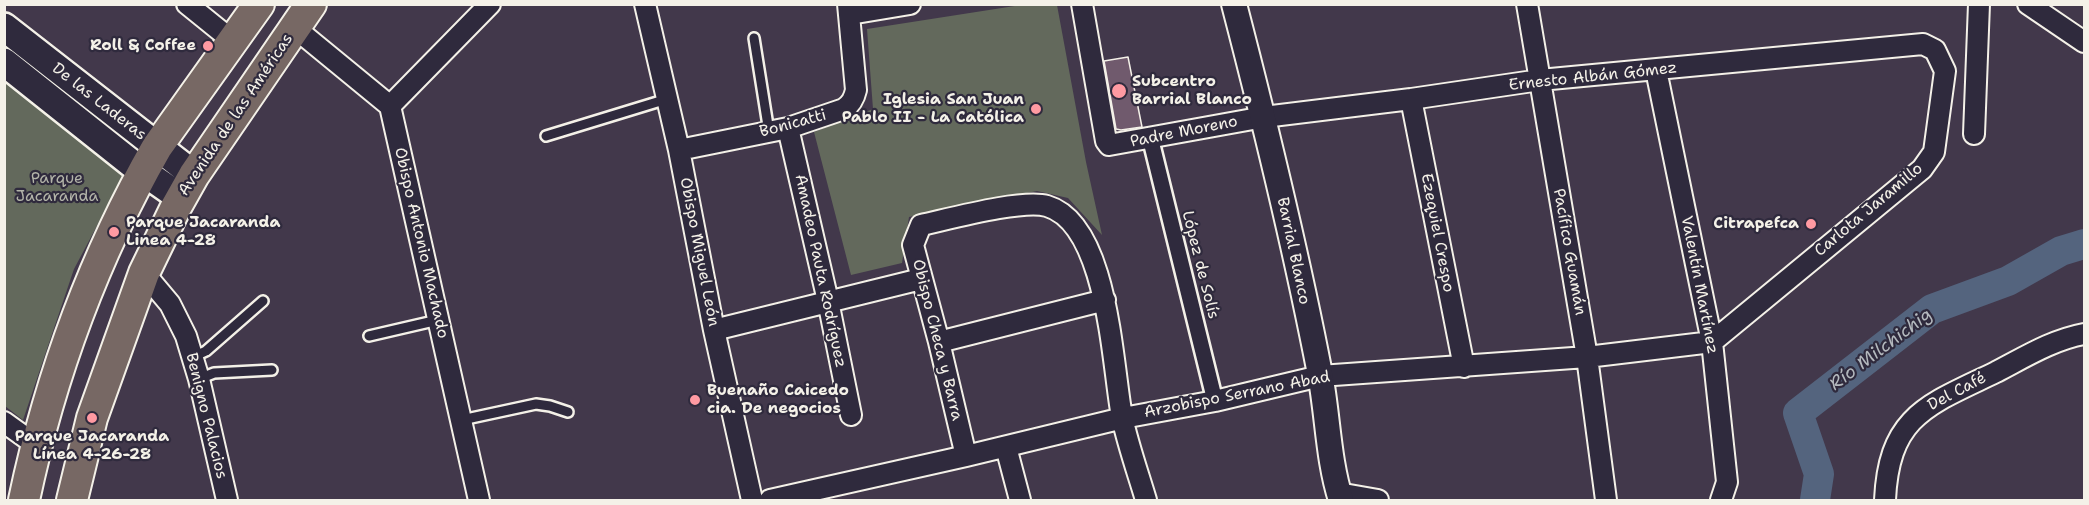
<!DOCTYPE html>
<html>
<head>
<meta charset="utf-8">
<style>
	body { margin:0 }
	#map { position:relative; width:2089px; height:505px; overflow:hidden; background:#42384b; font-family:"Shantell Sans",sans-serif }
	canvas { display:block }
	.frame { position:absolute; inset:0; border:6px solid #f4f1e8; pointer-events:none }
</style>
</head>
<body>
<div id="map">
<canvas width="2089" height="505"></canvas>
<div class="frame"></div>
</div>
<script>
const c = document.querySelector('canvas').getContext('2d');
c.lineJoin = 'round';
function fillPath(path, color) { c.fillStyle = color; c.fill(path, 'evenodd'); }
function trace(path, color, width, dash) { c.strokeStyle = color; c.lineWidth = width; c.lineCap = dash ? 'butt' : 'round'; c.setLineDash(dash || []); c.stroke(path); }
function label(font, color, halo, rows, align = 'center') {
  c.font = font + ' "Shantell Sans",sans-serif'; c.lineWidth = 4.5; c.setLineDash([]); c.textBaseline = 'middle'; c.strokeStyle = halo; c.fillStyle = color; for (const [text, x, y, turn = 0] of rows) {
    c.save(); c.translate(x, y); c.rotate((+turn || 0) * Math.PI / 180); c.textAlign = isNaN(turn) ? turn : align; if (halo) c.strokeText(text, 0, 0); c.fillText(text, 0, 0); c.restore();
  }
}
fillPath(new Path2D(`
	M1021,5H1057L1086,162L1102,235L1068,198L1037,191L909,217L902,263L851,275L814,132L873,109L867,29Z
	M4,78L124,175L74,269L23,420L5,406Z`), '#63695c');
trace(new Path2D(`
	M1815,500L1819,474L1798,413L1932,309L2008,281L2061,251L2084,244`), '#54647e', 30);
const building = new Path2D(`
	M1128,57L1142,127L1121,130L1116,129L1104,61Z`);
fillPath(building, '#705a6d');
trace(building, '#f4f1e8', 1.5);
const service = new Path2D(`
	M754,38L769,132
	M546,136L667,99
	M369,336L438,320
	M193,357L206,351L263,301
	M199,379L214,373L272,370
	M461,423L471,418L536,404L550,406L568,412`);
const pedestrian = new Path2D(`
	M1150,137L1215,401`);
const minor = new Path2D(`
	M187,4L234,42
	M645,4L679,150L714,330L752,500
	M1082,4L1106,141L1109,145L1264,117L1411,99L1540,80L1923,44L1935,50L1945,71L1934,152L1922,169L1712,342
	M1527,4L1587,357L1606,500
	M2028,4L2084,42
	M850,14L910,4
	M295,28L390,106L479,500
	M1656,70L1712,342L1727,482L1721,500
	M1411,99L1464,367
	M390,106L490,4
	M788,128L828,301L851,415
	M1974,134L1979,4
	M679,150L788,128L844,109C851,104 854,99 856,90L848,4
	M144,273L170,304L186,336L199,379L227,500
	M714,330L921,279
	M939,342L1105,300
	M4,422L36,445
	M1006,447L1020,500
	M966,456L939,342L913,245L921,225C949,219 1022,199 1047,206C1108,224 1112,363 1122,417C1128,445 1138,473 1146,500
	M1338,493L1378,500
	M770,500L966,456L1123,418L1215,401L1320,376L1587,357L1712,342
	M1885,500C1889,415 1928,405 1996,372C2025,357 2052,340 2084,334`);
const tertiary = new Path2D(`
	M1234,4C1266,127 1296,250 1320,374C1328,416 1328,460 1341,500`);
const secondary = new Path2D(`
	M4,27L194,175
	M4,62L131,163L181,198`);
const primary = new Path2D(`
	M24,500C50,377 94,257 157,147L259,4
	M72,500L92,418L144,273L176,207L194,175L311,4`);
trace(service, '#f4f1e8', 14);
trace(pedestrian, '#f4f1e8', 20);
trace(minor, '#f4f1e8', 24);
trace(tertiary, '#f4f1e8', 28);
trace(secondary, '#f4f1e8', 32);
trace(primary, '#f4f1e8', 34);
trace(service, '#2f2a3d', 9);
trace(pedestrian, '#2f2a3d', 15);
trace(minor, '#2f2a3d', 20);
trace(tertiary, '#2f2a3d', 24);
trace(secondary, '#2f2a3d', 27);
trace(primary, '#776864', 30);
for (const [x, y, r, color] of [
	[208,46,6,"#ff9aa2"],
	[1119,91,8,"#ff9aa2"],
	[1036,109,6,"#ff9aa2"],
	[1811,224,6,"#ff9aa2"],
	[114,232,6,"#ff9aa2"],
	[695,400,6,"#ff9aa2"],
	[92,418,6,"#ff9aa2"]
]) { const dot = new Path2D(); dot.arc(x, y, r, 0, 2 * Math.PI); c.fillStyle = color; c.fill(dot); trace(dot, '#2f2a3d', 2); }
label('bold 16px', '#f4f1e8', '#2f2a3d', [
	["Roll & Coffee",196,46],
	["Subcentro",1132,82,"left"],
	["Barrial Blanco",1132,100,"left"],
	["Iglesia San Juan",1024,100],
	["Pablo II - La Católica",1024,118],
	["Parque Jacaranda",126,223,"left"],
	["Linea 4-28",126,241,"left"],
	["Citrapefca",1799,224],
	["Buenaño Caicedo",707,391,"left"],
	["cia. De negocios",707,409,"left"],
	["Parque Jacaranda",92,437,"center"],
	["Línea 4-26-28",92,455,"center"]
], 'right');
label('16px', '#f4f1e8', '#2f2a3d', [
	["Ernesto Albán Gómez",1593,77,-6],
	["De las Laderas",99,102,38],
	["Avenida de las Américas",236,115,-56],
	["Bonicatti",793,124,-15],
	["Padre Moreno",1184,132,-11],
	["Carlota Jaramillo",1869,210,-40],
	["Ezequiel Crespo",1437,233,79],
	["Obispo Antonio Machado",421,243,77],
	["Barrial Blanco",1293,251,78],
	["Obispo Miguel León",699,252,79],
	["Pacífico Guamán",1569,252,80],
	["López de Solís",1200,265,76],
	["Amadeo Pauta Rodríguez",820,271,78],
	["Valentín Martínez",1699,285,79],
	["Obispo Checa y Barra",937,340,76],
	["Del Café",1957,392,-28],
	["Arzobispo Serrano Abad",1237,395,-11],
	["Benigno Palacios",206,416,76]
]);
label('16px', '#b3b4a9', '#2f2a3d', [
	["Parque",57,179],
	["Jacaranda",57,197]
]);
label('italic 18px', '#b4b9be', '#2f2a3d', [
	["Río Milchichig",1881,350,-37]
]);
</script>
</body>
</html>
